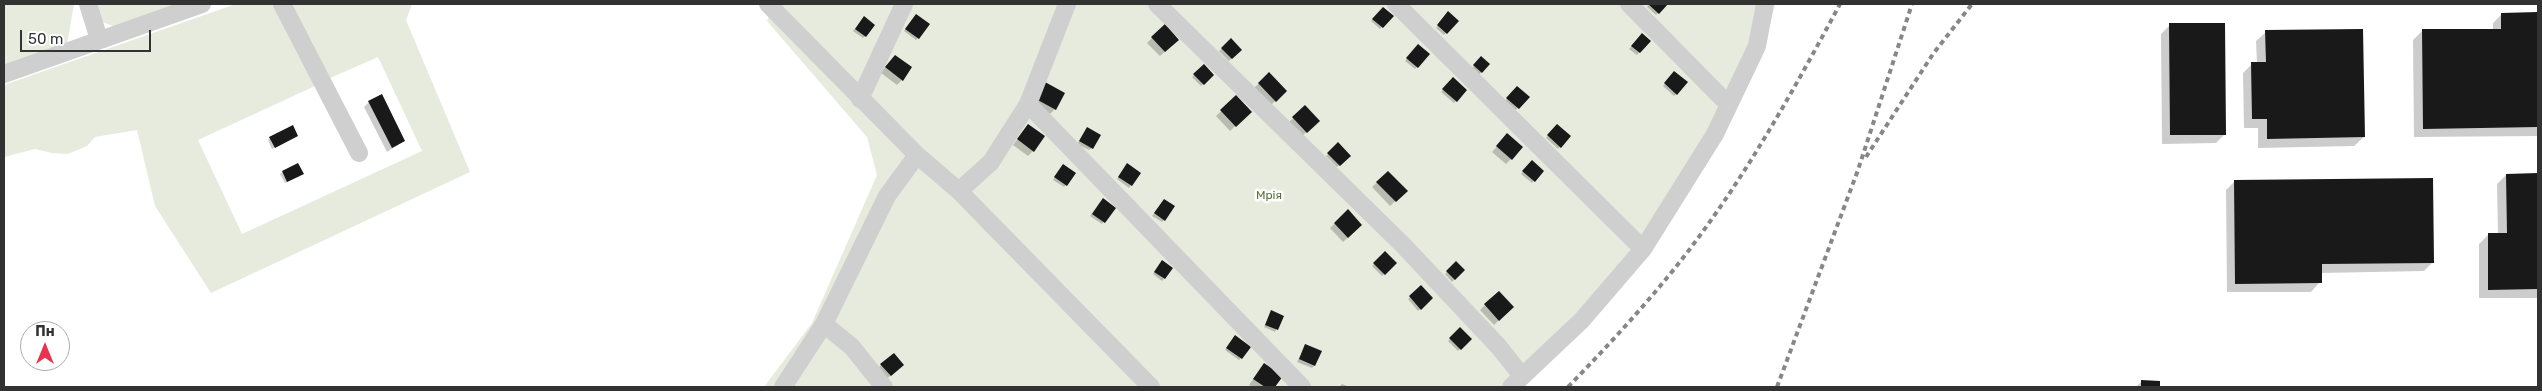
<!DOCTYPE html>
<html>
<head>
<meta charset="utf-8">
<style>
	body { margin:0 }
	#map { position:relative; width:2542px; height:391px; overflow:hidden; background:#fff; font-family:Rubik,sans-serif }
	canvas { display:block }
	.frame { position:absolute; inset:0; border:5px solid #323232; pointer-events:none }
	.north { position:absolute; left:20px; top:321px; width:50px; height:50px; box-sizing:border-box; background:#fff; border:1px solid #adadad; border-radius:50%; rotate:0deg; font-size:14px; font-weight:700; line-height:20px; text-align:center; color:#323232 }
	.north::after { content:''; display:block; margin:auto; width:18px; height:22px; background:#e9334d; clip-path:polygon(50% 0,100% 100%,50% 72%,0 100%) }
	.scale { position:absolute; left:20px; top:30px; width:131px; height:22px; box-sizing:border-box; border:2px solid #323232; border-top:0; padding-left:6px; font-size:15px; line-height:18px; white-space:nowrap; color:#323232; -webkit-text-stroke:4px #fff; paint-order:stroke }
</style>
</head>
<body>
<div id="map">
<canvas width="2542" height="391"></canvas>
<div class="frame"></div>
<div class="north">Пн</div>
<div class="scale">50 m</div>
</div>
<script>
const c = document.querySelector('canvas').getContext('2d');
c.lineJoin = 'round';
function fillPath(path, color) { c.fillStyle = color; c.fill(path, 'evenodd'); }
function trace(path, color, width, dash) { c.strokeStyle = color; c.lineWidth = width; c.lineCap = dash ? 'butt' : 'round'; c.setLineDash(dash || []); c.stroke(path); }
function label(font, color, halo, rows, align = 'center') {
  c.font = font + ' Rubik,sans-serif'; c.lineWidth = 5; c.setLineDash([]); c.textBaseline = 'middle'; c.strokeStyle = halo; c.fillStyle = color; for (const [text, x, y, turn = 0] of rows) {
    c.save(); c.translate(x, y); c.rotate((+turn || 0) * Math.PI / 180); c.textAlign = isNaN(turn) ? turn : align; if (halo) c.strokeText(text, 0, 0); c.fillText(text, 0, 0); c.restore();
  }
}
fillPath(new Path2D(`
	M4,4H74L67,45L4,68Z
	M94,4H181L113,26L100,21Z
	M236,4H273L315,86L198,140L242,234L422,151L378,57L328,79L289,4H412L406,20L470,172L211,293L155,206L137,130L95,137L87,146L68,154L52,153L35,149L4,157V85Z
	M775,4H1775L1764,49L1722,137L1522,387H764L812,323L877,175L867,137L767,21Z`), '#e6ebdd');
fillPath(new Path2D(`
	M1649,4H1666L1656,15L1647,7Z
	M1383,8L1392,16L1380,29L1371,21Z
	M1449,13L1457,21L1444,35L1436,28Z
	M2502,14H2538V136L2414,137L2413,40L2422,31L2493,30V23Z
	M914,18L918,38L916,40L904,31Z
	M862,20L865,36L863,38L853,31Z
	M2170,25L2225,134L2216,143L2162,144L2161,34Z
	M1164,26L1178,40L1160,56L1147,43Z
	M2266,32L2364,137L2354,146L2258,148V128H2244L2243,73L2252,64H2257L2256,41Z
	M1642,35L1649,41L1637,55L1629,49Z
	M1231,40L1240,50L1229,61L1219,51Z
	M1418,46L1428,54L1415,69L1405,61Z
	M1481,58L1488,64L1479,75L1472,68Z
	M890,61L902,80L897,85L881,73Z
	M1204,66L1212,75L1201,86L1192,77Z
	M1675,73L1686,82L1674,96L1663,86Z
	M1269,74L1285,91L1270,106L1254,88Z
	M1453,79L1466,90L1454,103L1441,92Z
	M1517,88L1528,97L1516,110L1505,101Z
	M1041,89L1055,109L1050,114L1032,104Z
	M1236,97L1250,112L1230,131L1216,116Z
	M369,102L404,141L387,152L364,107Z
	M1305,107L1318,121L1301,137L1288,123Z
	M1028,125L1033,151L1028,156L1013,145Z
	M1557,125L1570,136L1558,149L1546,138Z
	M1087,129L1092,148L1089,150L1077,144Z
	M297,136L272,149L268,140L270,138Z
	M1503,140L1511,159L1506,164L1492,152Z
	M1338,144L1350,156L1337,167L1326,156Z
	M1532,161L1542,171L1532,183L1521,174Z
	M1125,167L1139,173L1129,188L1117,179Z
	M1061,168L1066,185L1064,187L1053,180Z
	M283,172L300,176L285,183L280,174Z
	M1388,172L1406,191L1390,206L1372,187Z
	M2506,175H2538V298H2479V244L2488,235L2498,234L2497,184Z
	M2235,181L2433,262L2424,271L2320,273V282L2311,292H2227L2226,190Z
	M1164,200V220L1162,222L1152,216Z
	M1100,202L1114,208L1102,224L1090,216Z
	M1348,211L1361,225L1343,242L1330,228Z
	M1385,253L1395,263L1382,276L1372,266Z
	M1456,263L1464,270L1452,282L1445,274Z
	M1160,264L1171,268L1162,281L1153,274Z
	M1421,287L1432,298L1418,311L1408,299Z
	M1498,292L1512,307L1494,325L1480,310Z
	M1271,312L1282,316L1275,332L1264,327Z
	M1460,329L1470,339L1458,351L1448,341Z
	M1233,339L1241,358L1239,360L1225,350Z
	M1305,346L1314,366L1312,368L1297,362Z
	M881,365L898,370L885,380L876,370Z
	M1260,370L1281,376L1273,387H1253L1249,385Z
	M2141,382H2159V387H2136Z
	M1342,384L1350,387H1339Z`), '#0003');
fillPath(new Path2D(`
	M1648,4H1668L1659,14Z
	M1383,7L1394,16L1383,28L1372,19Z
	M1448,11L1459,21L1447,34L1437,25Z
	M2538,12V127L2423,129L2422,29H2501V13Z
	M916,14L930,24L919,39L905,29Z
	M864,16L875,25L866,37L855,29Z
	M2169,23H2225L2226,135H2170Z
	M1165,24L1179,40L1165,52L1151,37Z
	M2363,29L2365,137L2267,139V119H2252L2251,62H2266L2265,30Z
	M1642,33L1651,41L1640,53L1631,46Z
	M1231,38L1242,50L1232,59L1221,48Z
	M1418,44L1430,54L1418,68L1406,58Z
	M895,55L912,67L903,81L885,67Z
	M1481,56L1490,64L1482,73L1473,65Z
	M1204,64L1214,75L1204,85L1193,74Z
	M1674,71L1688,82L1677,95L1664,83Z
	M1269,72L1287,91L1276,102L1258,83Z
	M1453,77L1467,90L1457,102L1442,89Z
	M1045,82L1065,93L1056,110L1036,99Z
	M1517,86L1530,97L1519,109L1506,98Z
	M382,94L405,141L392,148L368,101Z
	M1236,95L1252,112L1236,127L1220,110Z
	M1305,105L1320,121L1307,133L1292,117Z
	M1028,124L1045,136L1034,152L1017,139Z
	M1557,124L1571,136L1561,148L1547,135Z
	M293,125L298,136L275,148L269,137Z
	M1087,127L1101,135L1093,149L1079,141Z
	M1507,133L1523,147L1512,160L1496,146Z
	M1338,142L1351,156L1340,166L1327,153Z
	M1532,160L1544,171L1535,182L1522,171Z
	M298,163L304,174L287,182L282,171Z
	M1127,163L1141,173L1132,186L1118,177Z
	M1063,164L1076,173L1067,186L1054,177Z
	M1388,171L1408,191L1396,202L1376,182Z
	M2538,173V289L2488,290V233H2507L2506,174Z
	M2433,178L2434,263L2322,264V283L2235,284L2234,180Z
	M1103,198L1116,208L1105,223L1092,214Z
	M1164,199L1175,206L1165,221L1154,213Z
	M1348,209L1362,225L1348,238L1334,223Z
	M1385,251L1397,263L1385,275L1373,263Z
	M1162,260L1173,268L1165,279L1154,272Z
	M1456,261L1465,270L1455,280L1446,271Z
	M1421,285L1433,298L1421,310L1409,296Z
	M1499,291L1514,307L1499,321L1484,304Z
	M1271,310L1284,316L1278,330L1265,325Z
	M1460,327L1472,339L1461,350L1449,338Z
	M1235,335L1251,347L1242,359L1226,348Z
	M1305,344L1322,351L1315,366L1299,359Z
	M894,353L904,365L891,376L880,364Z
	M1264,363L1283,376L1275,387H1265L1253,379Z
	M2141,380L2160,381V387H2141Z`), '#191919');
trace(new Path2D(`
	M88,4L99,39
	M282,4L359,153
	M768,4L917,155L959,191L1151,387
	M1157,4L1403,245L1499,347L1522,376
	M1396,4L1643,249
	M1629,4L1728,104
	M4,74L202,4
	M860,99L904,4
	M1028,104L1302,387
	M959,191L991,162L1028,104L1067,4
	M824,324L852,347L884,387
	M783,387L824,324L887,196L917,155
	M1511,387L1582,320L1643,249L1715,134L1757,46L1765,4`), '#cfcfcf', 18);
trace(new Path2D(`
	M1866,157L1933,54L1972,4
	M1568,387C1605,349 1641,310 1675,268C1740,187 1791,95 1840,4
	M1777,387L1858,170L1912,4`), '#878787', 4, [5, 4]);
label('12px', '#586f3d', '#fff', [
	["Мрія",1269,196]
]);
</script>
</body>
</html>
